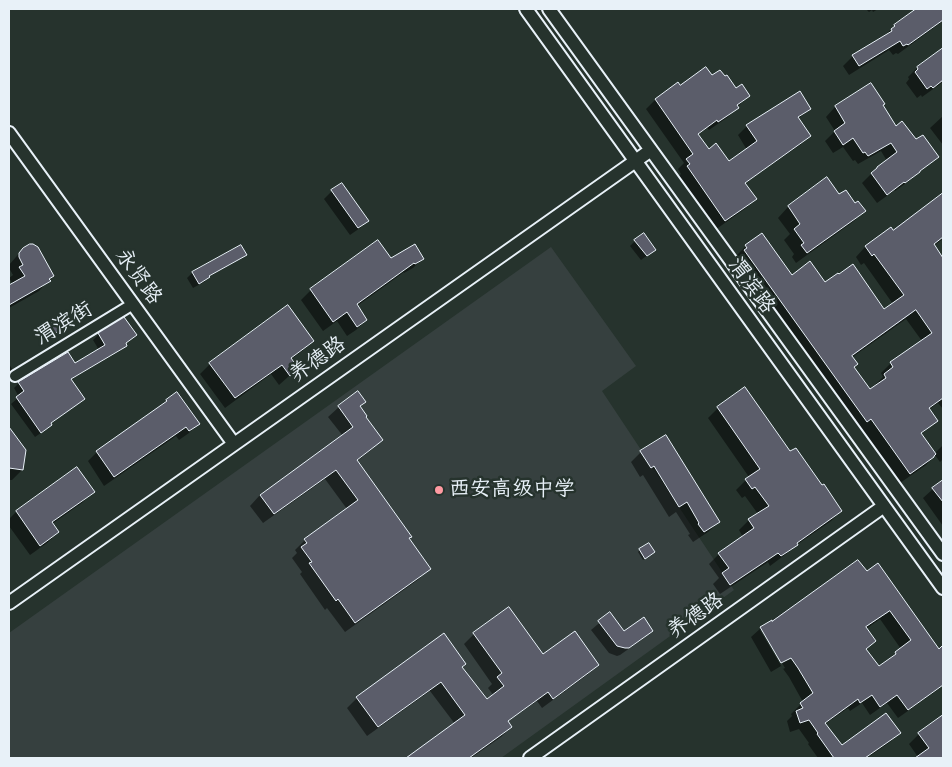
<!DOCTYPE html>
<html>
<head>
<meta charset="utf-8">
<style>
	body { margin:0 }
	#map { position:relative; width:952px; height:767px; overflow:hidden; background:#26332d; font-family:Itim,sans-serif }
	canvas { display:block }
	.frame { position:absolute; inset:0; border:10px solid #e8f1f8; pointer-events:none }
</style>
</head>
<body>
<div id="map">
<canvas width="952" height="767"></canvas>
<div class="frame"></div>
</div>
<script>
const c = document.querySelector('canvas').getContext('2d');
c.lineJoin = 'round';
function fillPath(path, color) { c.fillStyle = color; c.fill(path, 'evenodd'); }
function trace(path, color, width, dash) { c.strokeStyle = color; c.lineWidth = width; c.lineCap = dash ? 'butt' : 'round'; c.setLineDash(dash || []); c.stroke(path); }
function label(font, color, halo, rows, align = 'center') {
  c.font = font + ' Itim,"LXGW WenKai TC",sans-serif'; c.lineWidth = 5; c.setLineDash([]); c.textBaseline = 'middle'; c.strokeStyle = halo; c.fillStyle = color; for (const [text, x, y, turn = 0] of rows) {
    c.save(); c.translate(x, y); c.rotate((+turn || 0) * Math.PI / 180); c.textAlign = isNaN(turn) ? turn : align; if (halo) c.strokeText(text, 0, 0); c.fillText(text, 0, 0); c.restore();
  }
}
fillPath(new Path2D(`
	M551,247L636,366L602,391L734,590L501,758H9V633Z`), '#36403f');
fillPath(new Path2D(`
	M866,9H878L873,12L872,10L869,12Z
	M917,9H943V21L898,54L896,53L893,55L889,50L849,75L843,66L853,56L885,35L895,26Z
	M943,49V82L922,97L921,95L917,98L906,83L909,79L908,77L917,68Z
	M712,77L748,96L728,117L709,130L707,128L697,135L708,151L729,163L747,150L738,135L747,126L810,109L798,119L810,135L800,145L744,184L755,199L746,208L715,230L678,177L681,174L678,169L684,163L646,109L655,100L680,87Z
	M871,85L881,106L895,128L938,157L909,181L895,191V190L877,203L862,183L877,168L887,161L881,151L858,164L855,160L853,161L843,147L833,153L825,141L835,131L826,117L835,107Z
	M943,116V145L930,128Z
	M827,179L839,196L864,211L854,221L796,263L792,257L794,254L784,240L790,234L778,218L788,207Z
	M332,191L367,221L360,228L350,235L324,199Z
	M942,195L943,197V239L933,246L943,260V409L938,403L928,410L936,421L921,434L934,454L943,445V459L940,462L935,455L926,465L900,483L860,428L857,431L735,260L737,258L736,256L746,246L792,276L825,283L884,310L893,304L864,263L861,265L856,257L865,247L890,229L892,232ZM906,319L922,341L891,363L881,373L883,377L875,385L876,387L870,391L853,367L851,358Z
	M635,241L649,254L641,260L630,246Z
	M378,242L391,260L423,258L413,268L404,273V272L357,306L366,320L356,330L347,336L337,321L323,331L301,300L311,290Z
	M240,246L245,255L240,259L208,277L204,282L193,288L187,278L192,273Z
	M23,249L52,276L39,291L9,308V287L13,284L9,278L13,275L9,268V265Z
	M124,319L135,335L125,344L126,345L120,351L70,380L78,404L50,424L45,430L35,437L11,404L19,397L14,388L19,383L74,365L99,350L93,340L99,334Z
	M71,322L66,327L48,338L44,332L49,327Z
	M313,341L302,351L290,360L297,369L279,385L271,374L225,408L200,374L210,364Z
	M9,364L12,369L9,372Z
	M358,393V407L364,417L382,440L371,450L356,462L429,568L419,579L345,632L327,608L325,610L300,574L302,572L292,558L297,553L295,550L305,540L347,509L325,479L263,523L250,506L260,495L343,436L328,417L339,407Z
	M167,400L198,423L189,433L179,440L176,436L104,486L88,461L97,452L159,408Z
	M718,408L790,453L841,511L831,521L795,546L786,554L770,566L768,562L720,594L713,584L719,578L709,564L719,554L743,537L739,530L749,520L758,514L745,496L742,498L736,490L749,477L708,418Z
	M9,429L25,451L22,470L12,480H9Z
	M641,452L719,522L708,532L693,542L688,535L690,534L676,512L669,517L643,475L640,477L631,462Z
	M77,468L93,491L83,502L52,524L58,532L47,543L30,555L9,526V519L16,512Z
	M943,481V526L923,498L933,489Z
	M640,550L652,554L643,560L638,552Z
	M858,561L939,650L940,649L943,653V686L898,718L887,703L870,715L862,703L850,711L848,708L825,724L841,746L899,733L890,742L867,758H818L808,744L809,743L799,729L790,732L787,721L792,716L791,714L803,702L789,677L781,666L771,672L751,637L761,628ZM880,619L901,649L878,668L866,650L875,641L866,629ZM760,630H763L785,668L783,669Z
	M610,614L624,632L652,630L644,638L620,655L617,656L609,653L591,630Z
	M474,634L543,656L598,665L587,675L542,708L537,701L507,722L511,727L501,737L471,758H408L455,724L430,691L367,736L347,708L357,698L461,667L487,701L494,696L488,688L492,684L464,644Z
	M943,716V758H917L918,757L909,744L919,734Z`), '#0007');
const building = new Path2D(`
	M916,9H943V20L908,45L907,44L903,46L900,41L859,66L852,55L892,31L891,29L895,26L894,25Z
	M943,48V80L933,88L931,86L927,89L915,72L918,69L917,67Z
	M706,67L712,75L720,70L725,76L727,75L736,88L742,84L750,96L737,105L739,108L718,122L717,120L698,134L709,149L716,143L729,161L757,141L746,125L800,91L811,109L798,117L811,136L745,183L757,199L725,221L687,166L690,164L686,159L693,154L655,99L678,82L680,85Z
	M871,83L885,104L883,105L896,126L902,121L916,139L923,135L939,157L920,171V172L905,183L904,182L887,195L871,173L877,168V167L897,152L891,143L868,156L865,152L863,153L853,138L843,145L834,131L845,123L835,106Z
	M827,177L839,194L846,190L855,203L858,201L866,211L807,253L801,245L804,243L794,229L800,224L788,206Z
	M342,183L369,221L358,228L331,190Z
	M943,193V237L934,244L943,258V398L929,408L938,421L921,433L936,454L934,456V457L910,474L871,419L867,422L744,250L747,248L745,245L762,233L792,275L810,261L825,282L838,273L839,274L853,264L884,309L904,295L874,254L872,256L865,246L891,227L893,230ZM916,310L932,333L890,362L893,367L884,374L886,378L870,389L854,367L858,364L852,356Z
	M644,233L656,250L647,256L634,240Z
	M378,240L391,258L415,244L424,259L415,264L414,263L357,304L367,320L357,327L347,312L333,322L310,289Z
	M30,244H33L38,247L54,276L49,279L51,281L9,305V285L25,276L19,267L23,265L19,257V253L23,248Z
	M241,245L247,255L209,276L210,277L199,284L192,272Z
	M288,305L314,341L291,358L299,369L290,376L282,365L235,398L209,363Z
	M67,313L72,322L54,334L48,326Z
	M124,317L137,335L126,343L127,346L71,379L85,399L51,423L52,425L41,433L16,397L24,391L18,382L68,352L75,363L105,345L98,333Z
	M745,387L790,451L796,448L822,485L824,484L842,511L797,543L798,545L781,556L778,553L730,585L722,573L729,568L718,553L754,528L748,519L769,506L755,487L752,489L745,479L760,469L717,407Z
	M358,391L366,402L360,406L367,416L366,417L383,440L357,460L412,537L409,538L431,569L355,623L338,599L336,601L309,563L312,562L301,547L307,543L304,539L358,500L336,470L274,514L260,495L353,427L338,406Z
	M177,392L200,424L189,431L186,427L114,477L96,451L167,401L166,400Z
	M9,427L26,450L23,470L9,468Z
	M666,435L720,522L704,532L698,524L699,523L687,502L679,507L654,466L651,468L640,451Z
	M77,467L95,492L52,522L59,532L40,546L16,511Z
	M943,480V502L932,488Z
	M649,543L655,552L645,559L639,549Z
	M858,560L867,571L878,563L939,649L943,645V685L908,710L897,695L880,707L872,695L860,703L858,699L825,723L842,745L886,713L901,733L865,758H834L817,734L818,733L809,720L800,723L796,711L803,708L800,703L813,693L798,668L791,658L781,663L760,627L772,620V621ZM890,611L911,640L895,652L896,654L879,666L866,649L876,641L866,627Z
	M509,607L543,654L575,631L599,665L553,699L548,692L508,721L512,727L469,758H406L465,715L441,682L378,727L356,697L444,633L466,664L462,667L487,699L504,686L497,677L502,673L473,633Z
	M610,612L624,631L644,617L653,631L629,648H625L617,646L598,621Z
	M943,715V758H915L929,748L918,733Z`);
fillPath(building, '#5b5d6a');
trace(building, '#e8f1f8', 1);
const minor = new Path2D(`
	M15,376L133,304`);
const tertiary = new Path2D(`
	M526,9L943,588
	M549,9L943,554
	M9,133L234,444
	M9,603L651,150
	M530,758L884,506`);
trace(minor, '#e8f1f8', 14);
trace(tertiary, '#e8f1f8', 16);
trace(minor, '#26332d', 10);
trace(tertiary, '#26332d', 12);
for (const [x, y, r, color] of [
	[439,490,5,"#ff9aa2"]
]) { const dot = new Path2D(); dot.arc(x, y, r, 0, 2 * Math.PI); c.fillStyle = color; c.fill(dot); trace(dot, '#26332d', 2); }
label('21px', '#e8f1f8', '#26332d', [
	["永贤路",138,277,54],
	["渭滨路",751,286,54],
	["渭滨街",64,324,-31],
	["养德路",318,360,-35],
	["养德路",696,616,-35]
]);
label('21px', '#e8f1f8', '#26332d', [
	["西安高级中学",449,490]
], 'left');
</script>
</body>
</html>
